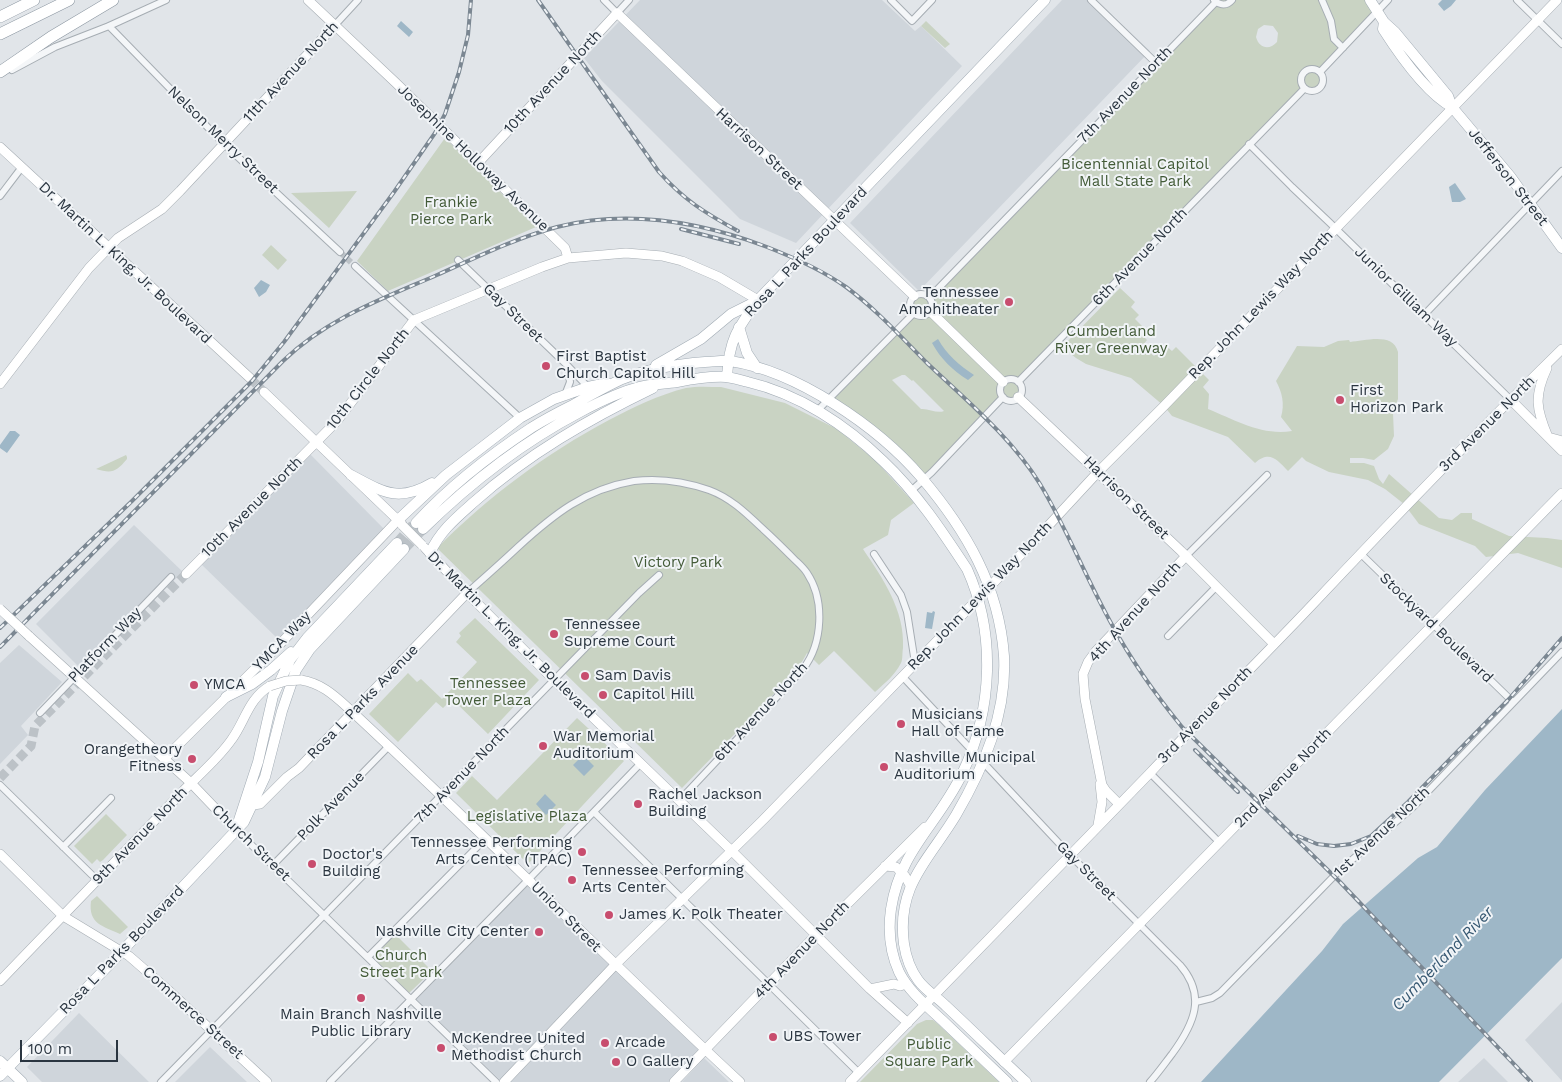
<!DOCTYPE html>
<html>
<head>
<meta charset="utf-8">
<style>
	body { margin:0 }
	#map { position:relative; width:1562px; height:1082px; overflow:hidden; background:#e1e5e9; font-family:"Work Sans",sans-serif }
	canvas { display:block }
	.scale { position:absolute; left:20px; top:1040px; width:98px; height:22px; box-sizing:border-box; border:2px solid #2a3540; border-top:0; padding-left:6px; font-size:15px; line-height:18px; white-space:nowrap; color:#2a3540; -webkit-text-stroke:4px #f1f4f7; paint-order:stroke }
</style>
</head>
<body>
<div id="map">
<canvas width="1562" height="1082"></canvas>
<div class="scale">100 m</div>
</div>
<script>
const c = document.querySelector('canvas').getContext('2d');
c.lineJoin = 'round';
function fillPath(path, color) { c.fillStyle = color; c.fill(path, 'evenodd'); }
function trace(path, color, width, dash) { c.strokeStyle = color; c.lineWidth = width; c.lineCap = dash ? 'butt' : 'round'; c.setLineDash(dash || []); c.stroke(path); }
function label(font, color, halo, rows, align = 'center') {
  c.font = font + ' "Work Sans",sans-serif'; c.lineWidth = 4; c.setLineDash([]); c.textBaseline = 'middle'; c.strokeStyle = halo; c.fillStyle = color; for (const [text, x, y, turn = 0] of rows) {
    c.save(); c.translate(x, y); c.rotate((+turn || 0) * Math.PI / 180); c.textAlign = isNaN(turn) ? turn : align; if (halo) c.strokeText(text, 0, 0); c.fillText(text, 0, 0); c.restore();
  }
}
fillPath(new Path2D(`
	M640,0H882L915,31L921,26L962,66L796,243L740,219L602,81L584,58Z
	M1062,0H1096L1150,51L919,291L850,223Z
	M309,453L385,530L278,639L201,564Z
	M134,525L183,572L80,668L36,624Z
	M19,645L62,682L21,726L28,735L0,764V663Z
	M528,885L700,1051L670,1082H502L416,1000Z
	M1562,1002V1081L1525,1040Z
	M79,1013L149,1082H42L27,1067Z
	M210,1047L247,1082H175Z
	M704,1058L729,1082H682Z
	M1484,1058L1508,1082H1458Z`), '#cfd5db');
fillPath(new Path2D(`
	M1214,0H1370L1377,12L1320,72L1323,80L1320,89L1313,92L1306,90L1018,382L1021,391L1018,397L1011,401L1005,399L924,480L914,469L828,400L914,313L911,306L913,298L922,294L929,297ZM1264,25L1273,26L1278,33L1277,42C1269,51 1259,48 1256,37L1258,29ZM902,375H905L912,381L913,380L944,411C937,414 928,408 921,409L892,380Z
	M926,21L950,44L945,48L921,26Z
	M445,138L536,227L388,291L357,261Z
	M357,191L329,228L291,193Z
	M271,245L287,260L278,270L262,255Z
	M1120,288L1135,302L1131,307L1139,315L1135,319L1143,327L1139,332L1147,340L1143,345L1154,356L1165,345L1172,351L1176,347L1209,380L1203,387L1209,394L1208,409C1235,420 1262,436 1292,431L1281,417C1285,404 1282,392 1276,381L1297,346L1324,347L1338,341L1349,340L1350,342C1365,341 1393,332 1398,352V399L1393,413L1394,436L1388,449L1374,460L1363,458H1350V463H1364L1374,466L1379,479L1383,484L1389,474L1439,518L1452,520L1461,513H1472V519L1509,536L1547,538L1562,540V568L1518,553L1486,557L1475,546L1419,524L1404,504L1385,489L1368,480L1329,472L1306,461L1302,457L1288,471C1277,460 1270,450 1255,463L1228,437L1172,416L1164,406L1131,378L1086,364L1076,358L1062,347Z
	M721,387L785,403L837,429L875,460L914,503L891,520L888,535L863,549C883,579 905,610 903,648C902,653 903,659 901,663C895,675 885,683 875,692L834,651L819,665L807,653L798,669L682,788L437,548C488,497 545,454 609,420C634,407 658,395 686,388C697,386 710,387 721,387Z
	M126,455L127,457V459C116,472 112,474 96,469Z
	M475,618L539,680L488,734L452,699L443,708L436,702L398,742L369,714L408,673L417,682L421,679L442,699L477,662L456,642L461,636L459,633Z
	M577,718L624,761L528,864L456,793L472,776L497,800Z
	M106,814L127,835L103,860L100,862L97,859L92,864L74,846Z
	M97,896L128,927L120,934C103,926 88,924 91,901Z
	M393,932L432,971L407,995L368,957Z
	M926,1020H933L938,1024L999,1082H860L917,1024Z`), '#c9d3c3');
fillPath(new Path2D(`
	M1442,0H1456L1451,6L1444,11L1438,4Z
	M401,21L413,32L409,37L397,26Z
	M1455,183L1466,199L1460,202H1452L1449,187Z
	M261,280L270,285L266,292L259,297L254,288Z
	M938,339C947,355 959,365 974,375L968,380C952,370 941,359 932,343Z
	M10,431H15L20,435L7,453L0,448V445Z
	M933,611L935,612L932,629L925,628L927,612L932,613Z
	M1562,709V958L1439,1082H1201L1322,951L1343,924L1418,858L1437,847L1485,790Z
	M583,755L594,766L584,776L573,765Z
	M545,794L556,805L546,815L536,804Z`), '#9eb7c7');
trace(new Path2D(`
	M340,252L355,266`), '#bcc2c7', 6, [6, 3]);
trace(new Path2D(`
	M250,378L264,392
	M0,778L31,746L35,726L186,574`), '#bcc2c7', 9, [9, 4.5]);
trace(new Path2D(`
	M397,543L413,525
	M404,549L423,529`), '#bcc2c7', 10, [10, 5]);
const street = new Path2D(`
	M604,0L617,13L629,0
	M891,0L912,21L932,0
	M1091,0L1156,63
	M1214,0C1220,6 1227,6 1232,0
	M1322,0L1331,21L1334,39L1343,48
	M1517,0L1562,44
	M335,25L358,0
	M109,26L224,144L340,252
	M1301 80a11 11 0 1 1 22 0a11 11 0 1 1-22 0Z
	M12,70L55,47L109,26L166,0
	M1320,72L1388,0
	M1249,144L1292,187L1330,223L1511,400
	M0,196L22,167
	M458,260L566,364L588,387
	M355,266L520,418
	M910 305a11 11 0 1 1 22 0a11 11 0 1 1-22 0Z
	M930,297L1216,2
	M1424,315L1562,171
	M1000 390a11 11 0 1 1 22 0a11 11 0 1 1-22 0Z
	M1018,382L1304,89
	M565,395L570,382L568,368
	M817,411L914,313
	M911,491L932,472L1003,397
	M1360,553L1513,702
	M874,554L901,595L907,612L915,663
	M1186,556L1267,475
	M467,593C484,578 501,563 518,547C553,515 585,489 634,481C659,478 686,482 709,490C731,498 747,514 764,530C774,539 784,549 794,559C798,563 803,567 807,573C825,600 823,643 803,669L679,801
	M1168,636L1216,587
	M903,677L1070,855L1180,965C1207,996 1194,1024 1172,1054C1165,1063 1158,1073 1150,1082
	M40,713L171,577
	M1150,773L1220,843
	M0,785L92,875
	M594,812L859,1073
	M236,830L496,1082
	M63,847L111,798
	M273,865L389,746
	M368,957L486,838
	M1196,1002L1212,998L1220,993L1338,872L1413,807L1562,652
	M161,1082L639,593L659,575
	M330,1082L529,879L640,764`);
const secondary = new Path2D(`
	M308,0L396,83L565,248L568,258
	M0,147L250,378
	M478,163L617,13L914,296
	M930,311L1003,382
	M1547,368C1534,396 1536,409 1548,437L1562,441
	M0,384L89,268L118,238L162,209L180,191L335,25
	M264,392L402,524
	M1018,397L1181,551L1274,644
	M1511,400L1562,451
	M425,548L467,593L554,680L737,856L870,989L908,1023
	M186,574L337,421L414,320L542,267L568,258L626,253L662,256L682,261L719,277L758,300
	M29,636L191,783L236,830
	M301,680C320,683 333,694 347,707C480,830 607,959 740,1082
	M164,759L280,644L398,520
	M1119,804L1106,791L1102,785L1085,699L1083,674L1088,662L1096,651L1186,556
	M253,805L260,804L287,777L299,768L467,593
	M1098,825L1102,802L1100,784
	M0,854L63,916L129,956L167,989L267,1082
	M885,866L896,867L905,876L910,885
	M0,981L184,790C201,773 219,758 232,739C245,721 249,698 270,686
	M870,989L894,984L900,986L906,984
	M1004,1062L1562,493
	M504,1082L615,965L763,820L1036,539L1098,472L1164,406L1557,0
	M674,1082L816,935L925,827
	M850,1082L1150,773C1203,716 1259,661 1313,604C1394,518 1477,432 1562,349`);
const primary = new Path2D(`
	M1370,0L1384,22L1395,32L1448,96L1452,107L1510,176L1562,248
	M1384,22L1383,29C1399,54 1426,93 1452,107
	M739,327L747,353L757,368
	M656,365L701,339L731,314L755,302
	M727,377C729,340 737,329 758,300L1045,0
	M351,475C383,492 398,503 432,483
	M398,520L446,475L520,418L554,399L588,387L607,383
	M416,523C449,487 490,455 531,428C544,420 557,413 571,406C587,397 605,387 622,379C648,369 677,364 705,362C713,362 722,360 730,361C797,371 878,427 921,477C966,530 999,586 1004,656C1007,713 984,767 956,815C929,860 896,885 904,944C906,957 910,969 918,980C925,990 937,997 946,1006C973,1031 999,1057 1026,1082
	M423,529C470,483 521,443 580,412C599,402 619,392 639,387C651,384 664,384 677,382C693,379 709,376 726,377C733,378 741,380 748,382C799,394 846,425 883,461C917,493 942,531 967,569C996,633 993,710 962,774C938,824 900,850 891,909C888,930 890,952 899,972C909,992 928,1007 944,1022C965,1042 986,1062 1007,1082
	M430,553C440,531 456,518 474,502C528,454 589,419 653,388
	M226,697L252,684L271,670L291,652
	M237,826L258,762L273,696L290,660L307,638L397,543
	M0,1061L22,1082
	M0,1076L109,965L244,822L265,777L282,711L296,670L310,649L404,549`);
const highway = new Path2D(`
	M0,17L34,0
	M0,34L69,0
	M0,72L51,37L113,0`);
trace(street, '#a6adb3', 8);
trace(secondary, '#a6adb3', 10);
trace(primary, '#a1abb4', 11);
trace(highway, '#89949f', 12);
trace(street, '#f4f6f8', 6);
trace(secondary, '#fff', 9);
trace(primary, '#fff', 10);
trace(highway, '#fff', 11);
const rail = new Path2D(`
	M538,0L659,172C684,200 705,213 738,231
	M681,229L739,244
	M0,628L132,501L252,381L284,342L394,192L435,133L445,114L459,72L468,35L471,0
	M0,647L283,361C328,318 382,299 437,275C477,257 516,238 557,227C628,209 701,222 767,247C795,258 822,270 846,287C876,309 902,338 928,364C967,401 1011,437 1040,484C1067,529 1086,578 1111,623C1131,660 1155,694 1182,727L1340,882L1531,1082
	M1195,750L1238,792
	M1298,836L1317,844L1334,846L1351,844L1371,836L1408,802L1509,699L1562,638`);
trace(rail, '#7b8792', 4);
trace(rail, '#f1f4f7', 2, [5.5]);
const secondaryBridge = new Path2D(`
	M402,525L422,545
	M0,609L29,636
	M270,686L286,681L301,680`);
trace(secondaryBridge, '#a6adb3', 10, []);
trace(secondaryBridge, '#fff', 9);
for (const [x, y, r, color] of [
	[1009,302,5,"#c84d6e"],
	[546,366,5,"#c84d6e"],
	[1340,400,5,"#c84d6e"],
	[554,634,5,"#c84d6e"],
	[585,676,5,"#c84d6e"],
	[194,685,5,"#c84d6e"],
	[603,695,5,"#c84d6e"],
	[901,724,5,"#c84d6e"],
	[543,746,5,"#c84d6e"],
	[192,759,5,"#c84d6e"],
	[884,767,5,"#c84d6e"],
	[638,804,5,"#c84d6e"],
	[582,852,5,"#c84d6e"],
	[312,864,5,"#c84d6e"],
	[572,880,5,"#c84d6e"],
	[609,915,5,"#c84d6e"],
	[539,932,5,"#c84d6e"],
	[361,998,5,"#c84d6e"],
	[773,1037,5,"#c84d6e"],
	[605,1043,5,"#c84d6e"],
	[441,1048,5,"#c84d6e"],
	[616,1062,5,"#c84d6e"]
]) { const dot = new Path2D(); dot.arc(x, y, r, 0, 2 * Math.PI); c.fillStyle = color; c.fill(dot); trace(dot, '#f1f4f7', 2); }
label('15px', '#2a3540', '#f1f4f7', [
	["11th Avenue North",291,72,-47],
	["10th Avenue North",553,82,-47],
	["7th Avenue North",1125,95,-46],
	["Nelson Merry Street",223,140,44],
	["Harrison Street",759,149,43],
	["Josephine Holloway Avenue",473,158,44],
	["Jefferson Street",1508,177,52],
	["Rosa L Parks Boulevard",806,252,-47],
	["6th Avenue North",1140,257,-46],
	["Dr. Martin L. King, Jr. Boulevard",125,263,43],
	["Junior Gilliam Way",1406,297,44],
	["Rep. John Lewis Way North",1261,305,-46],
	["Gay Street",513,313,44],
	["10th Circle North",368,379,-52],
	["3rd Avenue North",1487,424,-45],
	["Harrison Street",1126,498,44],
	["10th Avenue North",252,507,-45],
	["Rep. John Lewis Way North",980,596,-46],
	["4th Avenue North",1135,612,-48],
	["Stockyard Boulevard",1436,628,44],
	["Dr. Martin L. King, Jr. Boulevard",511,635,45],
	["YMCA Way",282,641,-46],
	["Platform Way",105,645,-46],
	["Rosa L Parks Avenue",363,702,-46],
	["6th Avenue North",761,712,-47],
	["3rd Avenue North",1205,715,-46],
	["7th Avenue North",462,775,-46],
	["2nd Avenue North",1283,778,-46],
	["Polk Avenue",331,806,-46],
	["1st Avenue North",1382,832,-43],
	["9th Avenue North",140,836,-46],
	["Church Street",251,843,44],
	["Gay Street",1086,871,45],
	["Union Street",566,917,45],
	["Rosa L Parks Boulevard",122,950,-46],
	["4th Avenue North",802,950,-46],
	["Commerce Street",193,1013,42]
]);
label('15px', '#435b38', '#f1f4f7', [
	["Bicentennial Capitol",1135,165],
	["Mall State Park",1135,182],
	["Frankie",451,203],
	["Pierce Park",451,220],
	["Cumberland",1111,332],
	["River Greenway",1111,349],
	["Victory Park",678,563],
	["Tennessee",488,684],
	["Tower Plaza",488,701],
	["Legislative Plaza",527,817],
	["Church",401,956],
	["Street Park",401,973],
	["Public",929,1045],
	["Square Park",929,1062]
]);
label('15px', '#2a3540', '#f1f4f7', [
	["Tennessee",999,293,"right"],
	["Amphitheater",999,310,"right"],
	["First Baptist",556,357],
	["Church Capitol Hill",556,374],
	["First",1350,391],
	["Horizon Park",1350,408],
	["Tennessee",564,625],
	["Supreme Court",564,642],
	["Sam Davis",595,676],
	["YMCA",204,685],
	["Capitol Hill",613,695],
	["Musicians",911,715],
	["Hall of Fame",911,732],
	["War Memorial",553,737],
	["Auditorium",553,754],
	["Orangetheory",182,750,"right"],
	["Fitness",182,767,"right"],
	["Nashville Municipal",894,758],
	["Auditorium",894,775],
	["Rachel Jackson",648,795],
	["Building",648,812],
	["Tennessee Performing",572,843,"right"],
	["Arts Center (TPAC)",572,860,"right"],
	["Doctor's",322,855],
	["Building",322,872],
	["Tennessee Performing",582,871],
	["Arts Center",582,888],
	["James K. Polk Theater",619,915],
	["Nashville City Center",529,932,"right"],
	["Main Branch Nashville",361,1015,"center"],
	["Public Library",361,1032,"center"],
	["UBS Tower",783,1037],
	["McKendree United",451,1039],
	["Methodist Church",451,1056],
	["Arcade",615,1043],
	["O Gallery",626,1062]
], 'left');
label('italic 16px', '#365872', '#f1f4f7', [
	["Cumberland River",1443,959,-46]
]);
</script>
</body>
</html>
